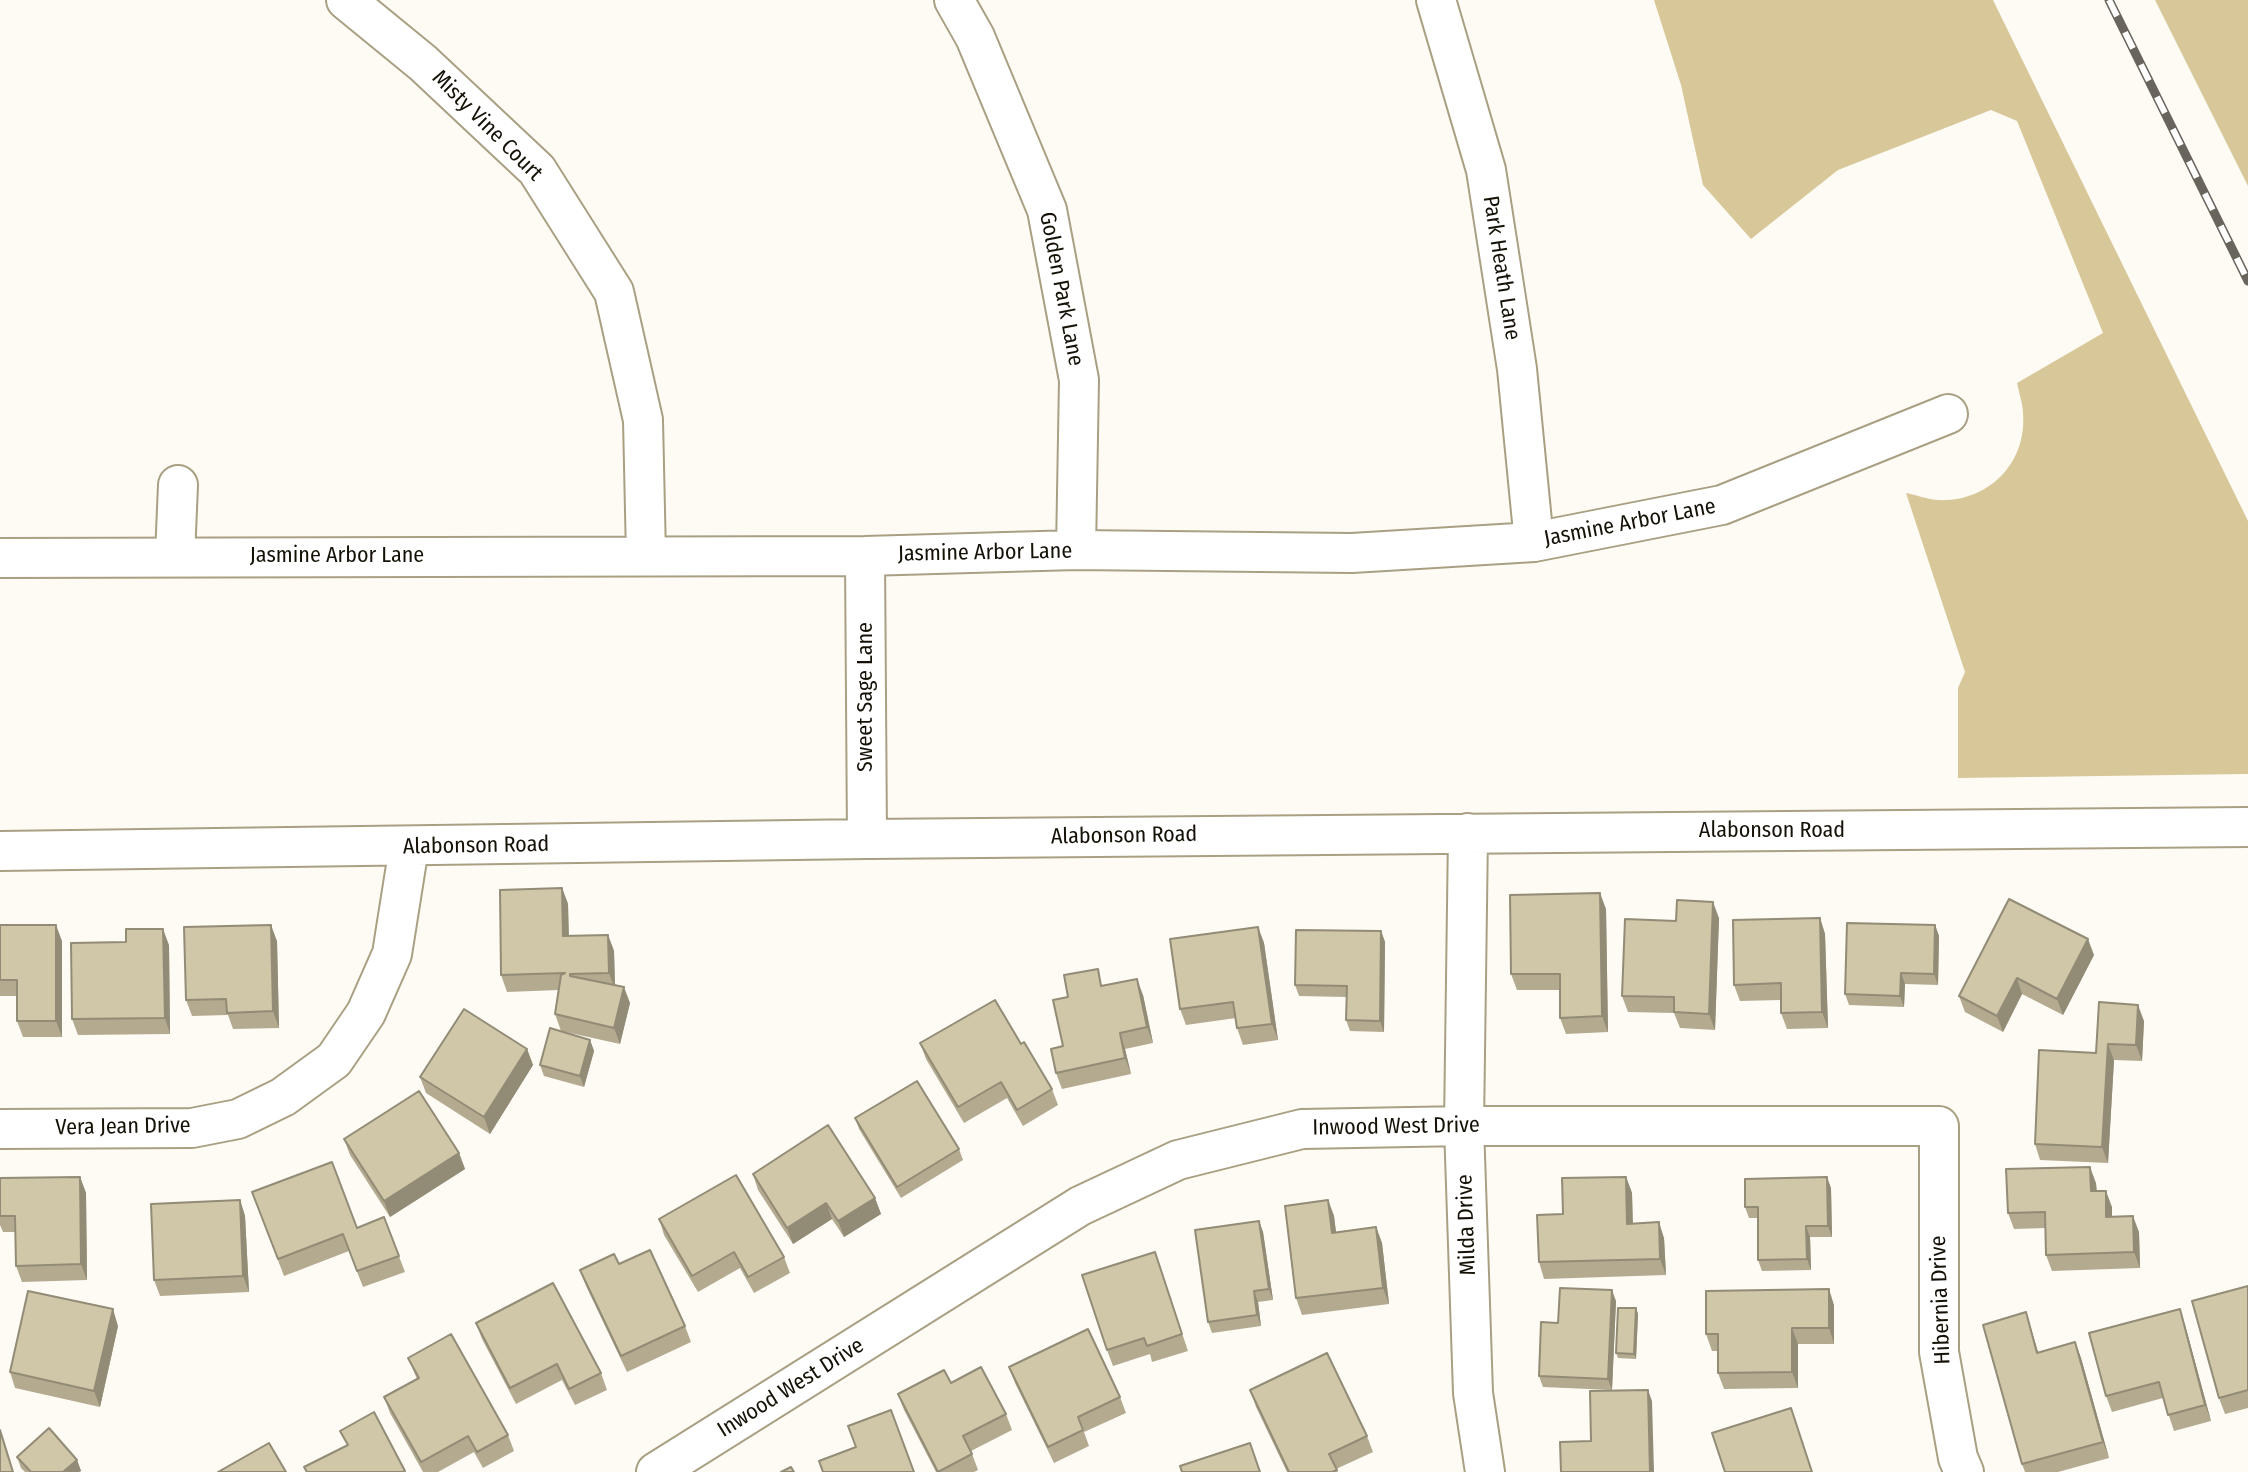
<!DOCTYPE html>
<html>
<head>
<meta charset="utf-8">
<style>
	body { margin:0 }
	canvas { display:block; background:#fefbf5 }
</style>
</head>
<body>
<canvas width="2248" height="1472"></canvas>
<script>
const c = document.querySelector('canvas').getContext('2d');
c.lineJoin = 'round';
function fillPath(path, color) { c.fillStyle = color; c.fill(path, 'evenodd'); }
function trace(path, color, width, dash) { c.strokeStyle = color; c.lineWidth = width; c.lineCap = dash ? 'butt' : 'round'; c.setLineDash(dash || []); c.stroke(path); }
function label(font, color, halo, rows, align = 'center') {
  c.font = font + ' "Fira Sans Condensed",sans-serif'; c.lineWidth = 8; c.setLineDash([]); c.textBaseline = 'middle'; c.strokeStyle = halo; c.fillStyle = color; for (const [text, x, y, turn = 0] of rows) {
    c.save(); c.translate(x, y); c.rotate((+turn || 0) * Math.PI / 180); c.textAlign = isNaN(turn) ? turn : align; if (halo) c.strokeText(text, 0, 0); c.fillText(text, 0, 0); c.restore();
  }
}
fillPath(new Path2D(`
	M1654,0H1993L2248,521V774L1958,778V688L1965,672L1906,493C1916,495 1927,499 1937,500C1987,503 2027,464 2023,414C2023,404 2019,393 2017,383L2103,333L2017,121L1991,110L1838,170L1751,239L1703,185L1681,85Z
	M2155,0H2248V186Z`), '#d8c899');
const minor = new Path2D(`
	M346,0L423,63L537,170L614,292L643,420L646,556
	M954,0L975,37L1047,210L1079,380L1076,550
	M1436,0L1486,170L1517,369L1534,542
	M175,556L178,485
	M865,556L867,839
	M0,558L865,556L1076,550L1352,553L1534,542L1722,505L1948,414
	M1468,833L1464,1126L1473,1393L1485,1472
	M0,851L867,839L2248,827
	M0,1129L192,1128L238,1119L283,1097L334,1060L366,1013L392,954L409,847
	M656,1472L1080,1206L1178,1160L1302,1129L1464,1126H1939V1352L1958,1458L1964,1472`);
trace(minor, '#a9a083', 42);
trace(minor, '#fff', 38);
const rail = new Path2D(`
	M2109,0L2248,281`);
trace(rail, '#69655d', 9);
trace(rail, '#fff', 6, [18]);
fillPath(new Path2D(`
	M562,888L568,904L569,936L608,935L614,951L615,985L630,1003L620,1044L561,1031L555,1014L559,990L507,992L501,975Z
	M1606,909L1608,1032L1566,1034L1560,1018V990H1517L1511,974Z
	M1719,918L1715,1030L1680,1028L1674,1013L1628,1012L1622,996Z
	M1820,918L1825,934L1828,1028L1787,1029L1781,1013V1000L1740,1001L1734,985Z
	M0,925L62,941V1037H23L17,1021V996H0Z
	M1935,925L1939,936L1938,985L1905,984L1904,1007L1849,1005L1845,994Z
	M1258,927L1264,943L1278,1040L1243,1045L1237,1028L1236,1018L1186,1025L1180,1009Z
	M1381,931L1385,942L1384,1032L1350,1031L1346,1020V997L1299,996L1295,985Z
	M277,941L279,1028L233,1029L228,1015L192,1016L186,1000Z
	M169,945L170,1034L78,1035L72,1019Z
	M2094,955L2063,1015L2022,994L2003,1032L1965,1012L1959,996Z
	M1104,986L1143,995L1153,1043L1125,1049L1131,1074L1062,1089L1056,1073L1063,1046L1068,997Z
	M2099,1002L2144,1021L2142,1061L2114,1060L2108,1163L2040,1160L2035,1144L2096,1053Z
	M590,1040L594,1051L584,1087L544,1076L540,1065Z
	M920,1043L1021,1044L1052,1089L1058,1105L1023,1126L1007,1098L964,1123L926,1059Z
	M527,1049L533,1065L490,1134L426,1093L420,1077Z
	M855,1118L959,1149L963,1160L901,1198L859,1129Z
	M344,1139L459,1153L465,1169L390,1217L350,1155Z
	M753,1174L875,1198L881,1214L844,1237L832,1219L793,1244L758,1190Z
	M80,1177L86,1193L87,1280L22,1282L16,1266V1232H3L0,1225V1178Z
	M1626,1177L1632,1193L1633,1223L1664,1238L1666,1275L1544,1279L1539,1262L1563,1214Z
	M2096,1183L2097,1191L2112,1207V1217L2139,1232L2140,1268L2052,1271L2046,1255V1228L2014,1229L2008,1213Z
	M1831,1188L1832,1237H1810L1811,1270L1762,1271L1758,1260V1218H1749L1745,1207Z
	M252,1192L357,1228L384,1217L405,1272L363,1287L349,1251L284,1276Z
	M240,1200L245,1216L249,1292L160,1296L154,1280Z
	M1328,1200L1334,1216L1336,1232L1376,1227L1382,1243L1389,1304L1302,1315L1296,1298Z
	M659,1219L784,1257L790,1273L754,1293L740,1268L698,1292L664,1235Z
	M1259,1221L1263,1232L1273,1300L1258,1302L1261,1326L1212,1333L1208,1322Z
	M1155,1252L1188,1351L1152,1362L1150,1354L1113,1366L1107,1350Z
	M619,1264L685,1326L691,1342L627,1372L586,1286L580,1270Z
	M2248,1286V1408L2225,1414L2219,1398Z
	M1616,1301L1612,1390L1543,1387L1539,1376L1558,1323Z
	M1834,1305V1344H1798V1388L1724,1389L1718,1373V1351H1712L1706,1334Z
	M1636,1308L1638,1314L1636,1359L1618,1358L1616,1353Z
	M2026,1312L2038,1352L2075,1342L2081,1358L2109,1458L2058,1472H2025L2022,1464Z
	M476,1323L601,1373L607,1390L575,1405L562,1380L516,1404L482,1339Z
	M2185,1325L2211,1421L2174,1431L2163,1398L2112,1412L2106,1396Z
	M118,1326L100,1407L15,1388L10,1372Z
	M408,1358L508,1435L514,1451L483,1468L474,1452L438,1472H423L390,1413L384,1397L417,1379Z
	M1009,1367L1120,1397L1126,1413L1084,1432L1089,1446L1054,1463L1015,1383Z
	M951,1383L1006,1414L1012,1430L971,1451L978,1470L974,1472H936L904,1410L898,1394Z
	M1250,1390L1367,1436L1373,1452L1336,1469L1338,1472H1287L1256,1407Z
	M17,1457L77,1460L81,1471L79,1472H25L21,1468Z`), '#b3aa90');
fillPath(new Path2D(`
	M562,888L568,904L569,952L563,936Z
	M1600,893L1606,909L1608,1032L1602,1016Z
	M1713,902L1719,918L1715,1030L1709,1014Z
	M1820,918L1825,934L1828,1028L1822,1012Z
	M56,925L62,941V1037L56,1021Z
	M271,925L277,941L279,1028L273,1011Z
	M1935,925L1939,936L1938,985L1934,974Z
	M1258,927L1264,943L1278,1040L1272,1024Z
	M163,929L169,945L170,1034L165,1018Z
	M1381,931L1385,942L1384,1032L1380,1021Z
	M608,935L614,951L615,989L609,973Z
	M2088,939L2094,955L2063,1015L2057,999Z
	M1901,973L1905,984L1904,1007L1900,996Z
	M2017,978L2022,994L2003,1032L1997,1016Z
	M1137,979L1143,995L1153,1043L1147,1027Z
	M624,987L630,1003L620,1044L614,1028Z
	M2138,1005L2144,1021L2142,1061L2136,1045Z
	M1120,1033L1125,1049L1131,1074L1125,1058Z
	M590,1040L594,1051L584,1087L580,1076Z
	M2108,1044L2114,1060L2108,1163L2102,1147Z
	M527,1049L533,1065L490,1134L484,1117Z
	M459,1153L465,1169L390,1217L384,1201Z
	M2090,1167L2096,1183L2097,1207L2091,1191Z
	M80,1177L86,1193L87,1280L81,1264Z
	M1626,1177L1632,1193L1633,1240L1627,1224Z
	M1827,1177L1831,1188L1832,1237L1828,1226Z
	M2106,1191L2112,1207V1234L2106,1217Z
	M875,1198L881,1214L844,1237L838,1221Z
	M240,1200L245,1216L249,1292L243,1276Z
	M1328,1200L1334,1216L1338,1249L1332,1233Z
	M826,1203L832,1219L793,1244L787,1228Z
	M2133,1216L2139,1232L2140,1268L2134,1252Z
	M1259,1221L1263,1232L1273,1300L1269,1289Z
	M1659,1222L1664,1238L1666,1275L1660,1259Z
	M1806,1226L1810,1237L1811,1270L1807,1259Z
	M1376,1227L1382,1243L1389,1304L1383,1288Z
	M1829,1289L1834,1305V1344L1829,1328Z
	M1612,1290L1616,1301L1612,1390L1608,1379Z
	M1254,1291L1258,1302L1261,1326L1257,1315Z
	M1636,1308L1638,1314L1636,1359L1634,1354Z
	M113,1309L118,1326L100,1407L94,1391Z
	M2180,1309L2185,1325L2211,1421L2205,1405Z
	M2026,1312L2031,1329L2043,1369L2037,1353Z
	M1792,1328L1798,1344V1388L1792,1372Z
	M2075,1342L2081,1358L2109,1458L2103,1442Z
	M1648,1390L1652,1401L1654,1472H1650Z
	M77,1460L81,1471L79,1472H63Z`), '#928b76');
const building = new Path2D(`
	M562,888L563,936L608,935L609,973L570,974V976L624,987L614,1028L555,1014L561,975L565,973L501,975L500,890Z
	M1600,893L1602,1016L1560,1018V974H1511L1510,895Z
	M2009,899L2088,939L2057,999L2017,978L1997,1016L1959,996Z
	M1677,900L1713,902L1709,1014L1674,1012V997L1622,996L1625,919L1676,921Z
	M1820,918L1822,1012L1781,1013V983L1734,985L1733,920Z
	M1847,923L1935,925L1934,974L1901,973L1900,996L1845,994Z
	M0,925H56V1021H17V980H0Z
	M271,925L273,1011L227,1013L226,999L186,1000L184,927Z
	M1258,927L1272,1024L1237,1028L1233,1002L1180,1009L1170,939Z
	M126,929H163L165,1018L72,1019L71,943L126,942Z
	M1296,930L1381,931L1380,1021L1346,1020L1347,986L1295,985Z
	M1098,969L1101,986L1137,979L1147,1027L1120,1033L1125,1058L1056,1073L1051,1049L1063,1046L1053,1000L1068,997L1064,975Z
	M995,1000L1021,1044L1024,1042L1052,1089L1017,1110L1001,1082L958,1107L920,1043Z
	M2099,1002L2138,1005L2136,1045L2108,1044L2102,1147L2035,1144L2039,1050L2096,1053Z
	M464,1009L527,1049L484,1117L420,1077Z
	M550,1028L590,1040L580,1076L540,1065Z
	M917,1081L959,1149L897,1187L855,1118Z
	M419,1091L459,1153L384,1201L344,1139Z
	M828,1125L875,1198L838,1221L826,1203L787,1228L753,1174Z
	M332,1162L357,1228L384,1217L399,1256L357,1271L343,1234L278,1259L252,1192Z
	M2090,1167L2091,1191H2106V1217L2133,1216L2134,1252L2046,1255L2045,1212L2008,1213L2006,1169Z
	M736,1175L784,1257L748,1277L734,1252L692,1276L659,1219Z
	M80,1177L81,1264L16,1266L15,1216H0V1178Z
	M1626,1177L1627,1224L1659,1222L1660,1259L1539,1262L1537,1215L1563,1214L1562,1178Z
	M1827,1177L1828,1226H1806L1807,1259L1758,1260V1207H1745V1179Z
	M240,1200L243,1276L154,1280L151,1204Z
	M1328,1200L1332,1233L1376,1227L1383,1288L1296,1298L1285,1206Z
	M1259,1221L1269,1289L1254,1291L1257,1315L1208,1322L1195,1230Z
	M650,1250L685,1326L621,1356L580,1270L614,1254L619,1264Z
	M1155,1252L1182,1334L1147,1346L1144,1338L1107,1350L1082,1275Z
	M553,1283L601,1373L569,1389L557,1364L510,1388L476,1323Z
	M2248,1286V1390L2219,1398L2192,1301Z
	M1560,1288L1612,1290L1608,1379L1539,1376L1541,1322L1558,1323Z
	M1829,1289V1328H1792V1372L1718,1373V1334H1706V1291Z
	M28,1291L113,1309L94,1391L10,1372Z
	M1618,1308H1636L1634,1354L1616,1353Z
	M2180,1309L2205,1405L2168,1415L2159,1382L2106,1396L2089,1333Z
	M2026,1312L2037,1353L2075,1342L2103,1442L2022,1464L1983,1325Z
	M1088,1329L1120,1397L1078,1417L1083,1430L1048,1447L1009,1367Z
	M451,1334L508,1435L477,1452L468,1436L421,1462L384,1397L419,1378L408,1358Z
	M1327,1353L1367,1436L1329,1454L1337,1470L1332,1472H1289L1250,1390Z
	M981,1367L1006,1414L963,1436L972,1454L938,1472L898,1394L944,1370L951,1383Z
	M1648,1390L1650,1472H1561L1560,1442L1591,1441L1590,1391Z
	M1791,1408L1812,1472H1725L1712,1433Z
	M891,1410L914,1472H823L819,1461L856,1447L848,1426Z
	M374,1412L405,1471L403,1472H307L304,1467L348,1445L340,1431Z
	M49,1428L77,1460L63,1472H31L17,1457Z
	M0,1430L13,1472H0Z
	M269,1443L286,1472H218Z
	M1250,1443L1260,1472H1182L1180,1466Z
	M791,1467L794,1472H781Z`);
fillPath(building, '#d0c6a8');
trace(building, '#928b76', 2);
label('22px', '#151107', '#fff', [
	["Misty Vine Court",487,126,45],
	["Park Heath Lane",1501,268,81],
	["Golden Park Lane",1061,289,79],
	["Jasmine Arbor Lane",1630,523,-11],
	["Jasmine Arbor Lane",985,553,-1],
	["Jasmine Arbor Lane",337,556],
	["Sweet Sage Lane",866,697,-90],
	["Alabonson Road",1772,831],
	["Alabonson Road",1124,836,-1],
	["Alabonson Road",476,846,-1],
	["Vera Jean Drive",123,1127,-1],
	["Inwood West Drive",1396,1127,-1],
	["Milda Drive",1467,1225,-92],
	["Hibernia Drive",1941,1300,-92],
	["Inwood West Drive",791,1388,-32]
]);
</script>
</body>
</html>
